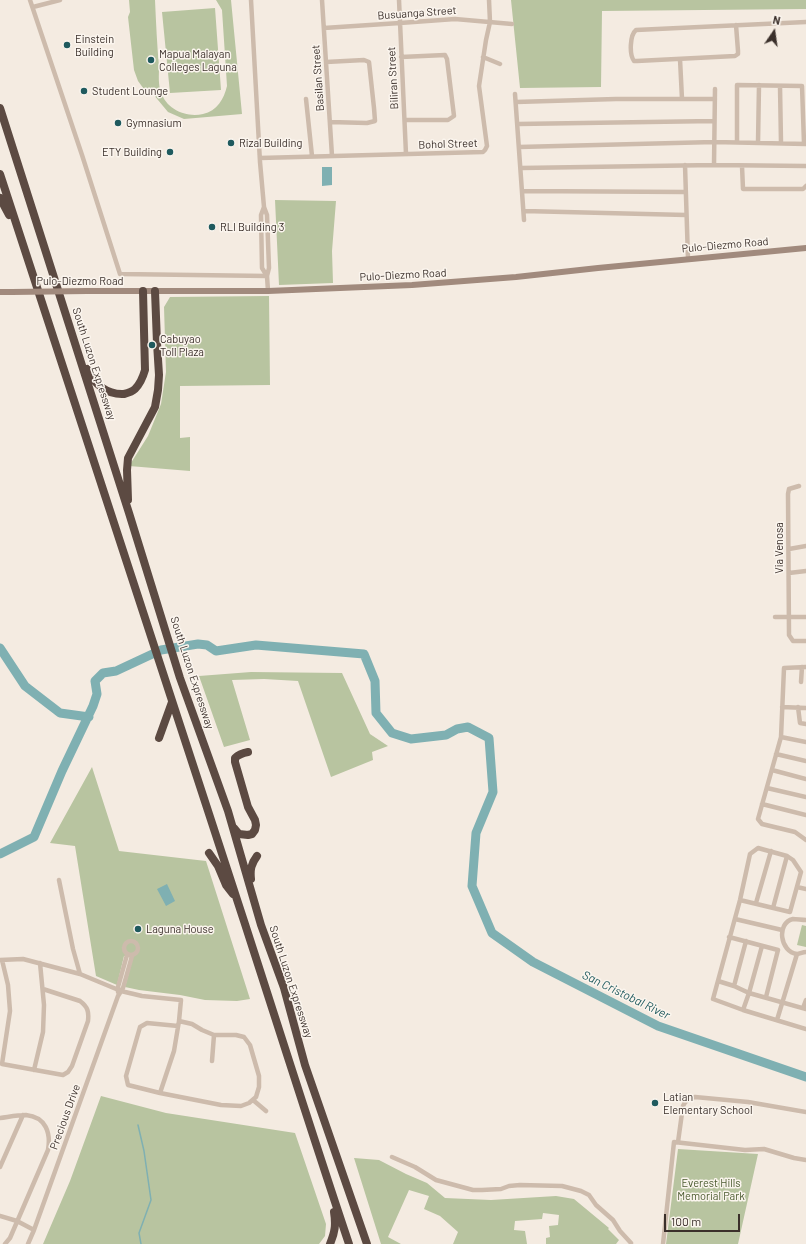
<!DOCTYPE html>
<html>
<head>
<meta charset="utf-8">
<style>
	body { margin:0 }
	#map { position:relative; width:806px; height:1244px; overflow:hidden; background:#f4ebe1; font-family:Barlow,sans-serif }
	canvas { display:block }
	.north { position:absolute; left:754px; top:12px; width:40px; height:40px; -webkit-text-stroke:3px #fbf5ee; paint-order:stroke; rotate:13deg; font-size:11px; font-weight:700; line-height:16px; text-align:center; color:#3b302b }
	.north::after { content:''; display:block; margin:auto; width:14px; height:18px; background:#3b302b; clip-path:polygon(50% 0,100% 100%,50% 72%,0 100%) }
	.scale { position:absolute; left:664px; top:1214px; width:76px; height:18px; box-sizing:border-box; border:2px solid #3b302b; border-top:0; padding-left:5px; font-size:12px; line-height:14px; white-space:nowrap; color:#3b302b; -webkit-text-stroke:3px #fbf5ee; paint-order:stroke }
</style>
</head>
<body>
<div id="map">
<canvas width="806" height="1244"></canvas>
<div class="north">N</div>
<div class="scale">100 m</div>
</div>
<script>
const c = document.querySelector('canvas').getContext('2d');
c.lineJoin = 'round';
function fillPath(path, color) { c.fillStyle = color; c.fill(path, 'evenodd'); }
function trace(path, color, width, dash) { c.strokeStyle = color; c.lineWidth = width; c.lineCap = dash ? 'butt' : 'round'; c.setLineDash(dash || []); c.stroke(path); }
function label(font, color, halo, rows, align = 'center') {
  c.font = font + ' Barlow,sans-serif'; c.lineWidth = 3; c.setLineDash([]); c.textBaseline = 'middle'; c.strokeStyle = halo; c.fillStyle = color; for (const [text, x, y, turn = 0] of rows) {
    c.save(); c.translate(x, y); c.rotate((+turn || 0) * Math.PI / 180); c.textAlign = isNaN(turn) ? turn : align; if (halo) c.strokeText(text, 0, 0); c.fillText(text, 0, 0); c.restore();
  }
}
fillPath(new Path2D(`
	M129,0H155C156,22 157,45 159,67C159,75 158,85 161,92C166,109 186,118 203,114C217,111 224,99 227,86L222,10L216,0H231L242,114L184,119L168,112L153,94L149,96L138,81L134,70L128,17L130,12Z
	M511,0H806V9L602,11L601,87L520,88Z
	M215,8L221,90L170,93L162,12Z
	M275,200L336,201L332,251L333,283L279,285Z
	M269,296L270,385L180,386V438L190,437V471L129,466L148,436L161,404L166,372L164,307L170,297Z
	M251,672L342,673L370,734L388,746L372,752L373,760L331,777L298,681L264,679L232,680L250,740L224,747L199,676Z
	M92,767L119,851L206,861L250,999L237,1001L205,1000L180,995L139,990L125,987L133,958L124,956L117,985L96,976L75,846L50,843Z
	M802,925L806,926V947L797,945Z
	M101,1096L166,1113L295,1133L326,1224L325,1236L319,1244H43L70,1181Z
	M678,1149L758,1154L738,1244H666Z
	M354,1158L379,1160L406,1174L427,1183L445,1198L491,1200L556,1196L574,1199L609,1228L608,1229L619,1240L616,1244H546V1238L550,1237L549,1226L558,1225L559,1215L543,1213L542,1219L515,1221L514,1230L525,1231L527,1244H453L458,1232L440,1216L424,1209L429,1196L409,1190L388,1237L401,1244H381Z`), '#b8c4a0');
fillPath(new Path2D(`
	M322,167H332V185L322,186Z
	M167,884L175,901L166,906L157,889Z`), '#7fb0b2');
trace(new Path2D(`
	M138,1125L144,1151L151,1200L139,1233L141,1244`), '#7fb0b2', 1.5);
trace(new Path2D(`
	M0,648L25,686L60,713L89,717
	M0,854L34,837L62,771L93,706L97,694L95,681L103,673L116,671L161,650L198,644L207,645L216,651L256,645L364,654L375,681L376,713L392,733L411,739L446,735L457,729L468,727L489,738L493,792L476,833L472,886L492,933L533,962L658,1026L806,1077`), '#7fb0b2', 9);
trace(new Path2D(`
	M30,0L82,155L120,274L267,276
	M251,0L260,162L264,207L267,215L269,268L267,276L268,291
	M322,0L332,156
	M399,0L406,154
	M33,7L60,0
	M736,25L738,51V54L735,56L637,61H634C629,54 630,35 636,30L806,22
	M324,28L400,23L455,19L512,24
	M401,57L445,55L447,59L454,116L448,120H405
	M483,57L500,64
	M680,59L682,99
	M326,62L364,60L369,62L374,108L375,121L367,123L330,122
	M780,86L781,143
	M515,94L524,220
	M306,99L312,156
	M516,102L616,99H715
	M518,124L714,121
	M737,142V85L802,86L804,143
	M758,143L759,85
	M519,147L714,142L806,144
	M260,158L483,152L485,150L487,146L479,86L486,40L490,22L489,0
	M685,165L688,259
	M714,165L715,89
	M742,166L743,189H803L806,186
	M521,168L714,165L806,166
	M522,191L685,192
	M264,207L261,215L262,268L267,276
	M524,211L686,215
	M799,486L789,489L788,494L789,635L793,641H806
	M789,549L806,546
	M789,573L806,571
	M775,617H806
	M806,667L784,668L781,737L758,819L762,824L795,832L806,840
	M801,682L802,667
	M782,707L806,708
	M798,707L800,723L806,724
	M781,737L806,742
	M776,754L806,761
	M772,770L806,779
	M767,788L806,797
	M762,804L806,815
	M59,880L73,949L80,974
	M797,887L806,889
	M740,900L790,912L801,872L793,860L787,856L758,848L750,854L740,900L713,999L743,1010L806,1029
	M756,903L771,851
	M773,908L787,856
	M735,919L782,930
	M806,920C802,920 797,919 793,919C776,923 780,952 797,954C799,954 803,952 806,952
	M729,937L778,950L766,997
	M124 948a7 7 0 1 1 14 0a7 7 0 1 1-14 0Z
	M0,960L23,959L80,974L121,991L142,996L181,1000L179,1021L192,1024L202,1030L214,1035H236L244,1037L250,1045L259,1076V1087L256,1097L249,1103L241,1106L221,1105L160,1093L174,1051L179,1021
	M2,960L8,985L10,1011L2,1064L63,1075L68,1072L72,1066L88,1021C89,1012 88,1007 80,1001L43,989
	M718,981L734,986L749,993L806,1009
	M734,986L746,941
	M118,992V987L127,955
	M803,1008L806,1000
	M743,1010L749,993L762,946
	M777,1020L797,954
	M212,1061L214,1035
	M34,1070L43,1032L44,1005L40,963
	M160,1093L128,1085L126,1076L140,1027L147,1023L178,1026
	M253,1100L266,1111
	M0,1118C8,1117 17,1115 26,1115C46,1117 51,1133 48,1150L10,1238L5,1244
	M678,1142L683,1106C686,1100 689,1098 695,1097L748,1102L806,1112
	M392,1157L415,1167L436,1180L473,1190H482L501,1189L509,1186L520,1185L562,1186L581,1191L589,1195L596,1205L613,1220L620,1231L631,1243
	M0,1167L23,1115
	M0,1216L17,1221L34,1230
	M28,1244L34,1230L118,996L123,988L132,956
	M663,1244L674,1142L745,1150L764,1149L794,1158L806,1160`), '#cdbbac', 4.5);
trace(new Path2D(`
	M87,291H268L412,285L516,277L598,268L806,248
	M0,292H12`), '#a18a7d', 6);
trace(new Path2D(`
	M0,108L129,513L180,678L228,811L261,925L284,988L305,1065L367,1244
	M0,174C82,423 163,672 244,921C279,1029 313,1137 349,1244
	M0,198L9,215
	M87,369C94,384 107,395 124,394C128,393 132,392 135,389C141,383 143,377 145,370L143,291
	M128,500L127,470L128,458L155,407L158,390L159,375L157,343L155,291
	M159,738L172,702
	M234,828L239,834L248,835L252,834L255,830L256,825L255,820L248,807L235,762V758C239,754 243,753 248,752
	M209,853L218,866L226,885L233,894
	M251,879C250,870 251,864 257,856
	M330,1244C335,1232 336,1225 334,1212`), '#5c4a42', 8);
trace(new Path2D(`
	M12,292L87,291`), '#a18a7d', 6);
for (const [x, y, r, color] of [
	[67,45,4,"#1f5a5e"],
	[151,60,4,"#1f5a5e"],
	[84,91,4,"#1f5a5e"],
	[118,123,4,"#1f5a5e"],
	[231,143,4,"#1f5a5e"],
	[170,152,4,"#1f5a5e"],
	[212,227,4,"#1f5a5e"],
	[152,345,4,"#1f5a5e"],
	[138,929,4,"#1f5a5e"],
	[655,1103,4,"#1f5a5e"]
]) { const dot = new Path2D(); dot.arc(x, y, r, 0, 2 * Math.PI); c.fillStyle = color; c.fill(dot); trace(dot, '#fbf5ee', 1.5); }
label('11px', '#3b302b', '#fbf5ee', [
	["Busuanga Street",417,13,-4],
	["Basilan Street",318,78,-94],
	["Biliran Street",393,78,-93],
	["Bohol Street",448,144,-2],
	["Pulo-Diezmo Road",725,245,-5],
	["Pulo-Diezmo Road",403,275,-3],
	["Pulo-Diezmo Road",80,281],
	["South Luzon Expressway",94,364,72],
	["Via Venosa",779,548,-90],
	["South Luzon Expressway",192,673,72],
	["South Luzon Expressway",291,982,72],
	["Precious Drive",65,1117,-70]
]);
label('11px', '#3b302b', '#fbf5ee', [
	["Einstein",75,39],
	["Building",75,52],
	["Mapua Malayan",159,54],
	["Colleges Laguna",159,67],
	["Student Lounge",92,91],
	["Gymnasium",126,123],
	["Rizal Building",239,143],
	["ETY Building",162,152,"right"],
	["RLI Building 3",220,227],
	["Cabuyao",160,339],
	["Toll Plaza",160,352],
	["Laguna House",146,929],
	["Latian",663,1097],
	["Elementary School",663,1110]
], 'left');
label('11px', '#4a5a2e', '#fbf5ee', [
	["Everest Hills",711,1183],
	["Memorial Park",711,1196]
]);
label('italic 12px', '#1f5a5e', '#fbf5ee', [
	["San Cristobal River",626,995,26]
]);
</script>
</body>
</html>
